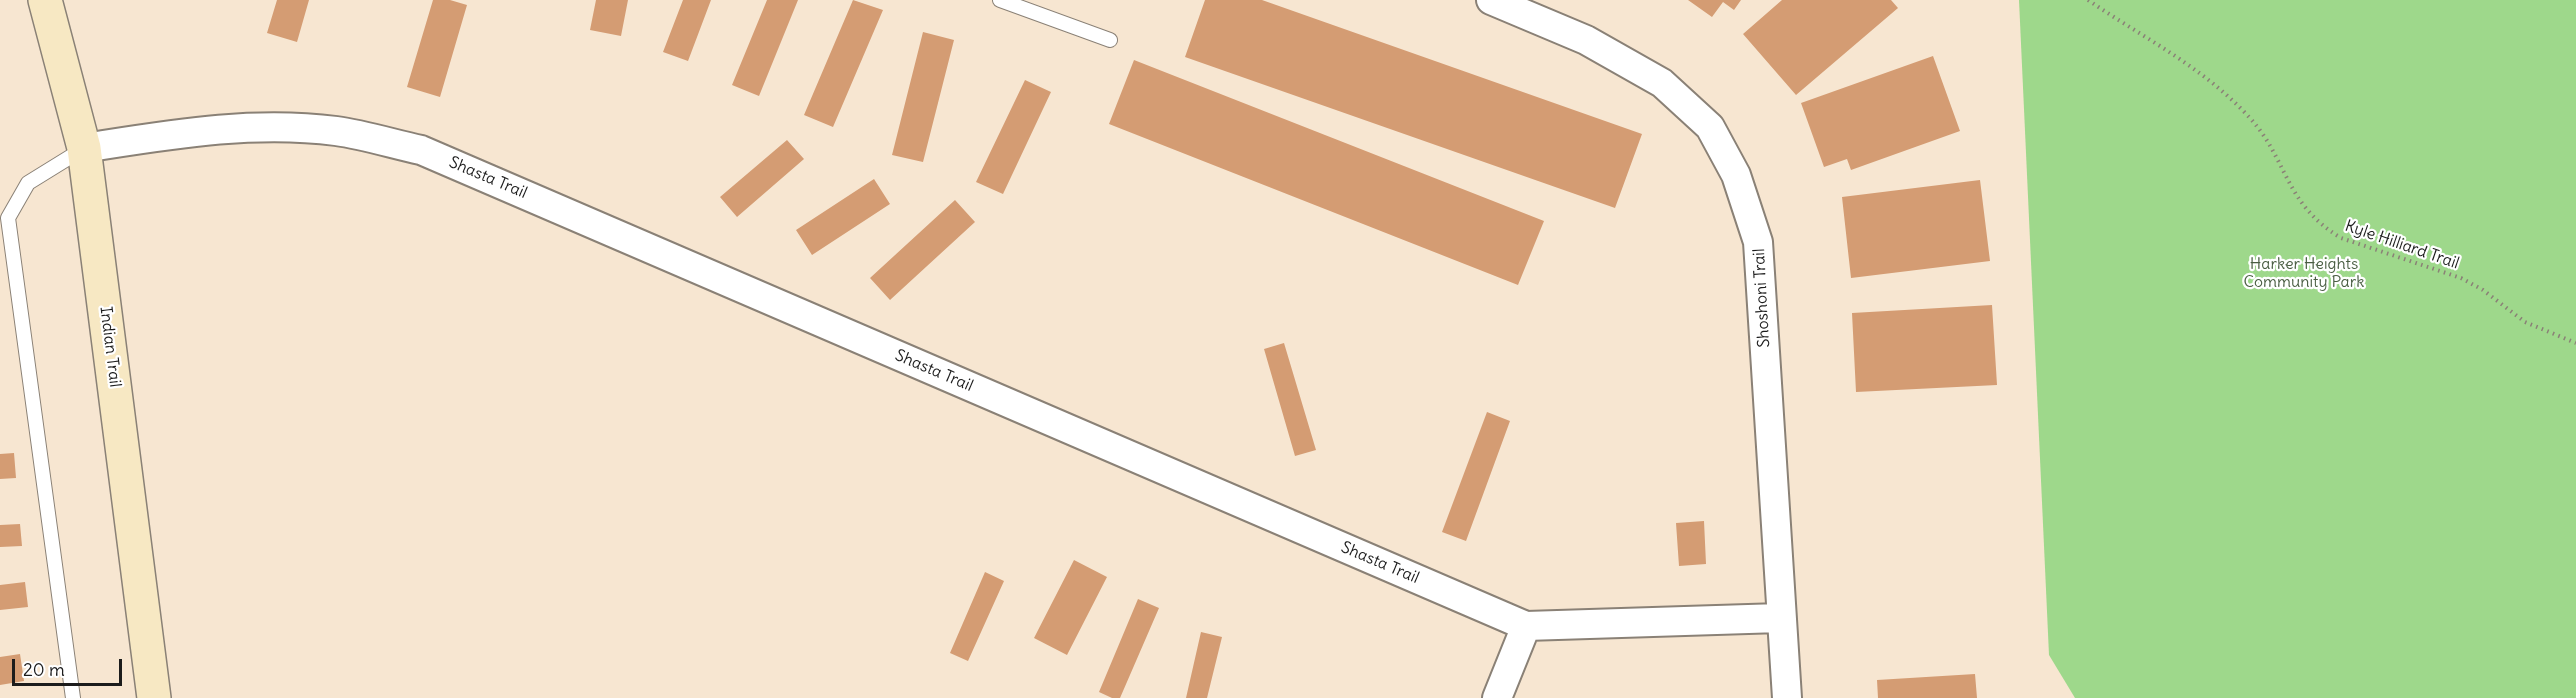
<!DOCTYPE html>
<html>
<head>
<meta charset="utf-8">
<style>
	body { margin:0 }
	#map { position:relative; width:2576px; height:698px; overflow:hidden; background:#f7e6d1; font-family:Delius,sans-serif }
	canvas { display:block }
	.scale { position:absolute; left:12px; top:659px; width:110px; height:27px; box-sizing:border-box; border:3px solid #1c1c1c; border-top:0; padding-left:8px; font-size:18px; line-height:21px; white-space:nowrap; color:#1c1c1c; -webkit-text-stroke:4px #fff; paint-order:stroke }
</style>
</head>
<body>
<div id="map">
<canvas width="2576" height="698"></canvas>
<div class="scale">20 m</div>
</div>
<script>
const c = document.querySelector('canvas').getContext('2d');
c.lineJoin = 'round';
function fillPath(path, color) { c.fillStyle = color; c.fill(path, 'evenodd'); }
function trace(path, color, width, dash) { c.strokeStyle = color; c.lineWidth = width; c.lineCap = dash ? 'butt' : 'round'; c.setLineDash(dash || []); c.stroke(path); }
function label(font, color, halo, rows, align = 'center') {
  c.font = font + ' Delius,sans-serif'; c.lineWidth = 4.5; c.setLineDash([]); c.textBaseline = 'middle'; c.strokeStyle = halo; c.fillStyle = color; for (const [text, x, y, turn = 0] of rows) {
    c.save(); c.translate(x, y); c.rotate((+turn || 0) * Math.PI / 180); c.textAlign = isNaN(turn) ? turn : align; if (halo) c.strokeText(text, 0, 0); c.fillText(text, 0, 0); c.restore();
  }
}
fillPath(new Path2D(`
	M2019,0H2576V698H2075L2049,655Z`), '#9ed88b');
fillPath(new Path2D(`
	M277,0H309L297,42L267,33Z
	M433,0H450L467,5L440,97L407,87Z
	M596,0H628L621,36L590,30Z
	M683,0H711L688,61L663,52Z
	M767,0H798L759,96L732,85Z
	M853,0L883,10L833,127L804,115Z
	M1205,0H1262L1642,134L1615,208L1185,57Z
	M1688,0H1741L1734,10L1723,2L1712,17Z
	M1782,0H1891L1898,8L1796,95L1743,34Z
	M923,32L954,40L923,162L892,155Z
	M1933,56L1960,131L1851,170L1847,159L1824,167L1801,103Z
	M1134,60L1544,221L1518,285L1109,124Z
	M1025,80L1051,92L1003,194L976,182Z
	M787,140L804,159L737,217L720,197Z
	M874,179L890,204L812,255L796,230Z
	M1980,180L1990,261L1851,278L1842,197Z
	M955,200L975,222L890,300L870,278Z
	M1992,305L1997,385L1856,392L1852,313Z
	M1284,343L1316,450L1295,456L1264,349Z
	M1487,412L1510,421L1466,541L1442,532Z
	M14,453L16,478L0,479V454Z
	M1704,521L1706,564L1679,566L1676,523Z
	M20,524L22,546L0,547V525Z
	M1074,560L1107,577L1067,655L1034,638Z
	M985,572L1004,581L968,661L950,653Z
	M25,582L28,607L0,610V585Z
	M1138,599L1159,608L1120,698H1112L1099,692Z
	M1201,632L1222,637L1207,698H1186Z
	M20,654L24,681L0,685V657Z
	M1975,674L1977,698H1878L1877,680Z`), '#d49c73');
const lane = new Path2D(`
	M1000,0L1110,40
	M73,698L8,218L28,183L83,149`);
const street = new Path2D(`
	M1491,0L1586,40L1662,83L1710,127L1736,175L1758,242L1787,698
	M84,148C168,135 251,120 336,131C365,135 393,144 421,150L1526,626L1780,618
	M1497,698L1526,626`);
const secondary = new Path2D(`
	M45,0L84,148L154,698`);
trace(lane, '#8a8176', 16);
trace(street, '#8a8176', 32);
trace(secondary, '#8a8176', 36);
trace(new Path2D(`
	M2088,0C2142,37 2203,67 2248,116C2288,158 2283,203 2341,238L2461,278L2483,290L2525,322L2576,343`), '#8a8176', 4, [1.5, 4.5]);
trace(lane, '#fff', 14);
trace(street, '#fff', 28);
trace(secondary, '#f7e8c3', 33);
label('16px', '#1c1c1c', '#fff', [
	["Shasta Trail",488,178,23],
	["Kyle Hilliard Trail",2402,245,19],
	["Shoshoni Trail",1762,298,-93],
	["Indian Trail",110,347,83],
	["Shasta Trail",934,371,23],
	["Shasta Trail",1380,563,23]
]);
label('16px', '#4a5e43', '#fff', [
	["Harker Heights",2304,264],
	["Community Park",2304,282]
]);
</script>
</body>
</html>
